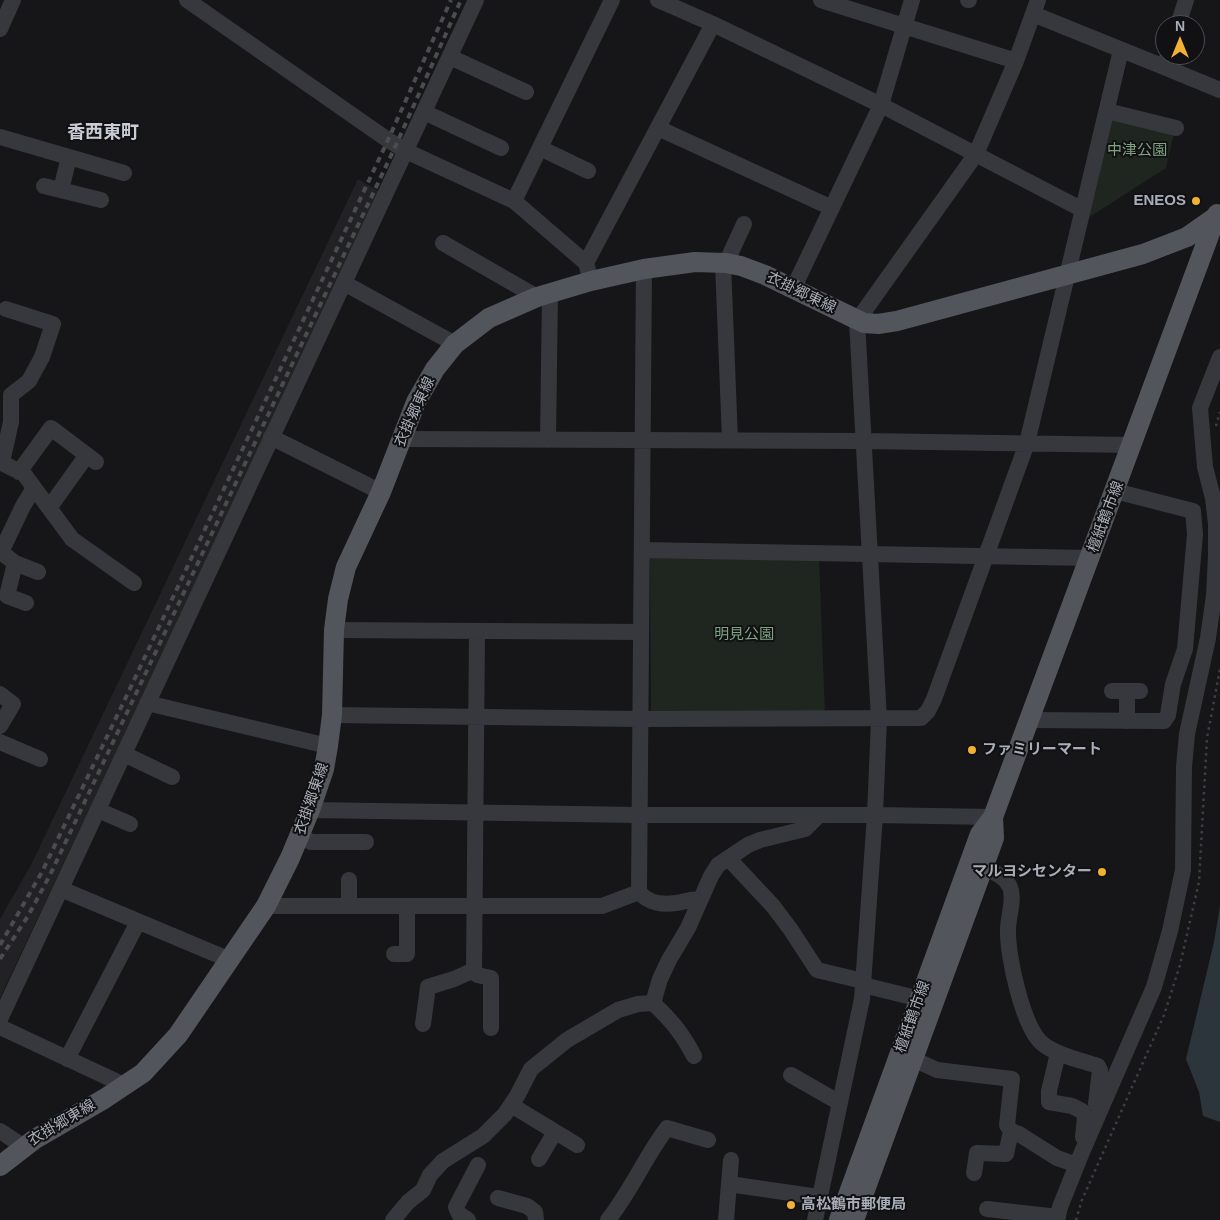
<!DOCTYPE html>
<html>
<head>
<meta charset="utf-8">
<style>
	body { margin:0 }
	#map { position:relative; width:1220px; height:1220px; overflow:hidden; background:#161618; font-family:Arial,sans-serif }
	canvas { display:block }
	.north { position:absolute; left:1155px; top:15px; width:50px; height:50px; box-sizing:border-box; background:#111113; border:1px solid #4d4f55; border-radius:50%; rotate:0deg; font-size:14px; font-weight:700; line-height:20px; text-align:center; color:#a8adb8 }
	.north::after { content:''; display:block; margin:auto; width:18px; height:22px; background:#f2b134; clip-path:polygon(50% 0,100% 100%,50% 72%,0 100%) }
</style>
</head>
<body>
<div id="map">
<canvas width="1220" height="1220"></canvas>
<div class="north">N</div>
</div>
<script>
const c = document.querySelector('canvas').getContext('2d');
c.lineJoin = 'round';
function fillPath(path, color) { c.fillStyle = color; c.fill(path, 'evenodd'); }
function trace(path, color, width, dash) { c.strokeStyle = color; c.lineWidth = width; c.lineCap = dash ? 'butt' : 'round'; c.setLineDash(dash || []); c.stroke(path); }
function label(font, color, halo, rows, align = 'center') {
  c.font = font + ' Arial,"Noto Sans JP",sans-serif'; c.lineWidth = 4; c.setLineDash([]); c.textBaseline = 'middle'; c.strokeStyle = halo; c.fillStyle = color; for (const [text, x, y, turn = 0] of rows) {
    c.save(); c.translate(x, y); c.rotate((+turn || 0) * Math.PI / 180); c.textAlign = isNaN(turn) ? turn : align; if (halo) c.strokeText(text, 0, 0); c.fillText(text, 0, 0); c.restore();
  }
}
fillPath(new Path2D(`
	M358,179L380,192L0,998V919L31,865Z`), '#222225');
fillPath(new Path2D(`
	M1113,114L1175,129L1166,168L1088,218Z
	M650,555L819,558L825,714L651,712Z`), '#1e261f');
fillPath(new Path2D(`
	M1220,906V1122L1203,1116L1199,1092L1186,1059L1214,942Z`), '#2c353c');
trace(new Path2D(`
	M1216,426L1220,412
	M1076,1220L1082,1200L1164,1015L1180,965L1199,882L1207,738L1220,669`), '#3d3f44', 2.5, [2.5, 4]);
trace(new Path2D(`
	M187,0L388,140L406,151L514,201L586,263L591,281
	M658,0L713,24L881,105L1083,210
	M821,0L1016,61
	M968,0H969
	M1033,14L1164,67L1168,55
	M1178,25L1186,0
	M0,29L13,0
	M450,57L526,92
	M1164,67L1220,90
	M1107,111L1176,128
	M424,112L501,148
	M658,128L832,208
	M0,137L124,173
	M540,148L588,171
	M44,186L101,200
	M61,190L69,157
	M514,201L612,0
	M443,243L537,297
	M586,263L713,24
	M723,263L730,440
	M726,263L744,224
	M344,283L455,344
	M793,289L881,105L912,0
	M271,437L381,492
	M400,439L863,441L1133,445
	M548,440L550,293
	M0,462L24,474L72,539L134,583
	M2,462L11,422V395L29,381L42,357L53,324L6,309
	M19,472L51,428L96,462
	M34,488L23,506L1,552L15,563L38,572
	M49,508L87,455
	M642,550L1090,558
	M15,563L7,596L26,603
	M334,630L641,632
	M477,631L474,970L477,975L491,978V1028
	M1112,691H1140
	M1127,691V721
	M0,694L13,704L0,726
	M147,703L328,746
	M332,715L640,719L921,718L928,711L934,699L1027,443L1121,50
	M1029,720L1164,721L1168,715L1173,684L1185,649L1195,534L1193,511L1115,491
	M0,742L40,759
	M124,754L172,777
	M98,810L130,824
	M310,810L639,815H875L993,817
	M299,835L311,842H366
	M728,858L773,906L791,930L817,970L863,981
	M983,867C993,872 1005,876 1010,887C1015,899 1008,917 1008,929C1007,955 1023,1030 1044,1045C1060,1056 1080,1060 1098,1066L1100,1070L1096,1104
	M349,880V906
	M61,889L230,960
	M639,892C648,903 663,905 676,903C685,902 691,898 700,900
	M266,906H602L639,892L644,269
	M394,954H407V906
	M863,985L920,999
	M653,1003C671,1020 682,1033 694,1056
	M0,1019L476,0
	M423,1024L428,987L454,979L474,970
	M0,1027L124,1085
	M1058,1053L1049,1091V1102L1072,1106L1082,1111L1085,1117L1083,1137
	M67,1059L138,922
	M913,1059L937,1070L1012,1079L1007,1125L1011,1131L1019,1134L1057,1158L1077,1165
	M791,1075L840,1103
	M511,1105L577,1145
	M0,1131L24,1147
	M539,1159L555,1132
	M974,1173L977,1153L1006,1154L1011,1131
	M729,1184L818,1197
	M498,1198L527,1206L535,1212L536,1220
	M987,1209L1058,1217
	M393,1220L408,1202L423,1190L430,1175L443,1161L483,1136L505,1114L517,1096L531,1069L567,1040L618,1010L638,1004L653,1003L660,979L669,960L688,928L711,876L718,865L748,845L760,840L805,829L819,815
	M468,1220L459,1214L456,1207L478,1165
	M608,1220C631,1191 645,1157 667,1128L708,1140
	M726,1220L731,1160
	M815,1220L862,999L875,815L879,719L857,321L976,154L1016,61L1038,0
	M1057,1220L1060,1207L1082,1152L1154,987L1170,931L1183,870L1184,767L1187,734L1208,638L1214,596L1216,555V524L1213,498L1205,467L1200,408L1220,357`), '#37383d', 16);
trace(new Path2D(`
	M0,1166L35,1139L104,1099L143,1073L178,1035L266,906L290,858L310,810L324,769L328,746L332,715L334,630L338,599L346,567L381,492L416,402L435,369L455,344L489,318L537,297L591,281L644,269L695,262L726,263L741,266L765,275L864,323L878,324L897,321L1143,254L1187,237L1217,216
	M839,1220L980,834L993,817L1217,214
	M854,1220L994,838L993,817`), '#53555c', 20);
trace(new Path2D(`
	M0,945L42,872L127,695L388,140L451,0
	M0,959L28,916L50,875L396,145L461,0`), '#4a4c52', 4, [6, 5]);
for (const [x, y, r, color] of [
	[1196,201,5,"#f2b134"],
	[972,750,5,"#f2b134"],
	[1102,872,5,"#f2b134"],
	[791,1205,5,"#f2b134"]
]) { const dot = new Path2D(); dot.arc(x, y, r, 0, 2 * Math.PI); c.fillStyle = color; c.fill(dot); trace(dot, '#111113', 2); }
label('15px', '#7fa381', '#111113', [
	["中津公園",1137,151],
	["明見公園",744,635]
]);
label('bold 15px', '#a8adb8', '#111113', [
	["ENEOS",1186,201],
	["ファミリーマート",982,750,"left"],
	["マルヨシセンター",1092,872],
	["高松鶴市郵便局",801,1205,"left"]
], 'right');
label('15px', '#a8adb8', '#111113', [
	["衣掛郷東線",801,293,26],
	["衣掛郷東線",415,412,-65],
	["檀紙鶴市線",1106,517,-69],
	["衣掛郷東線",312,799,-71],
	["檀紙鶴市線",913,1017,-70],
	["衣掛郷東線",62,1123,-31]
]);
label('bold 18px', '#c9ccd4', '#111113', [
	["香西東町",103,133]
]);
</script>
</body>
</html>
